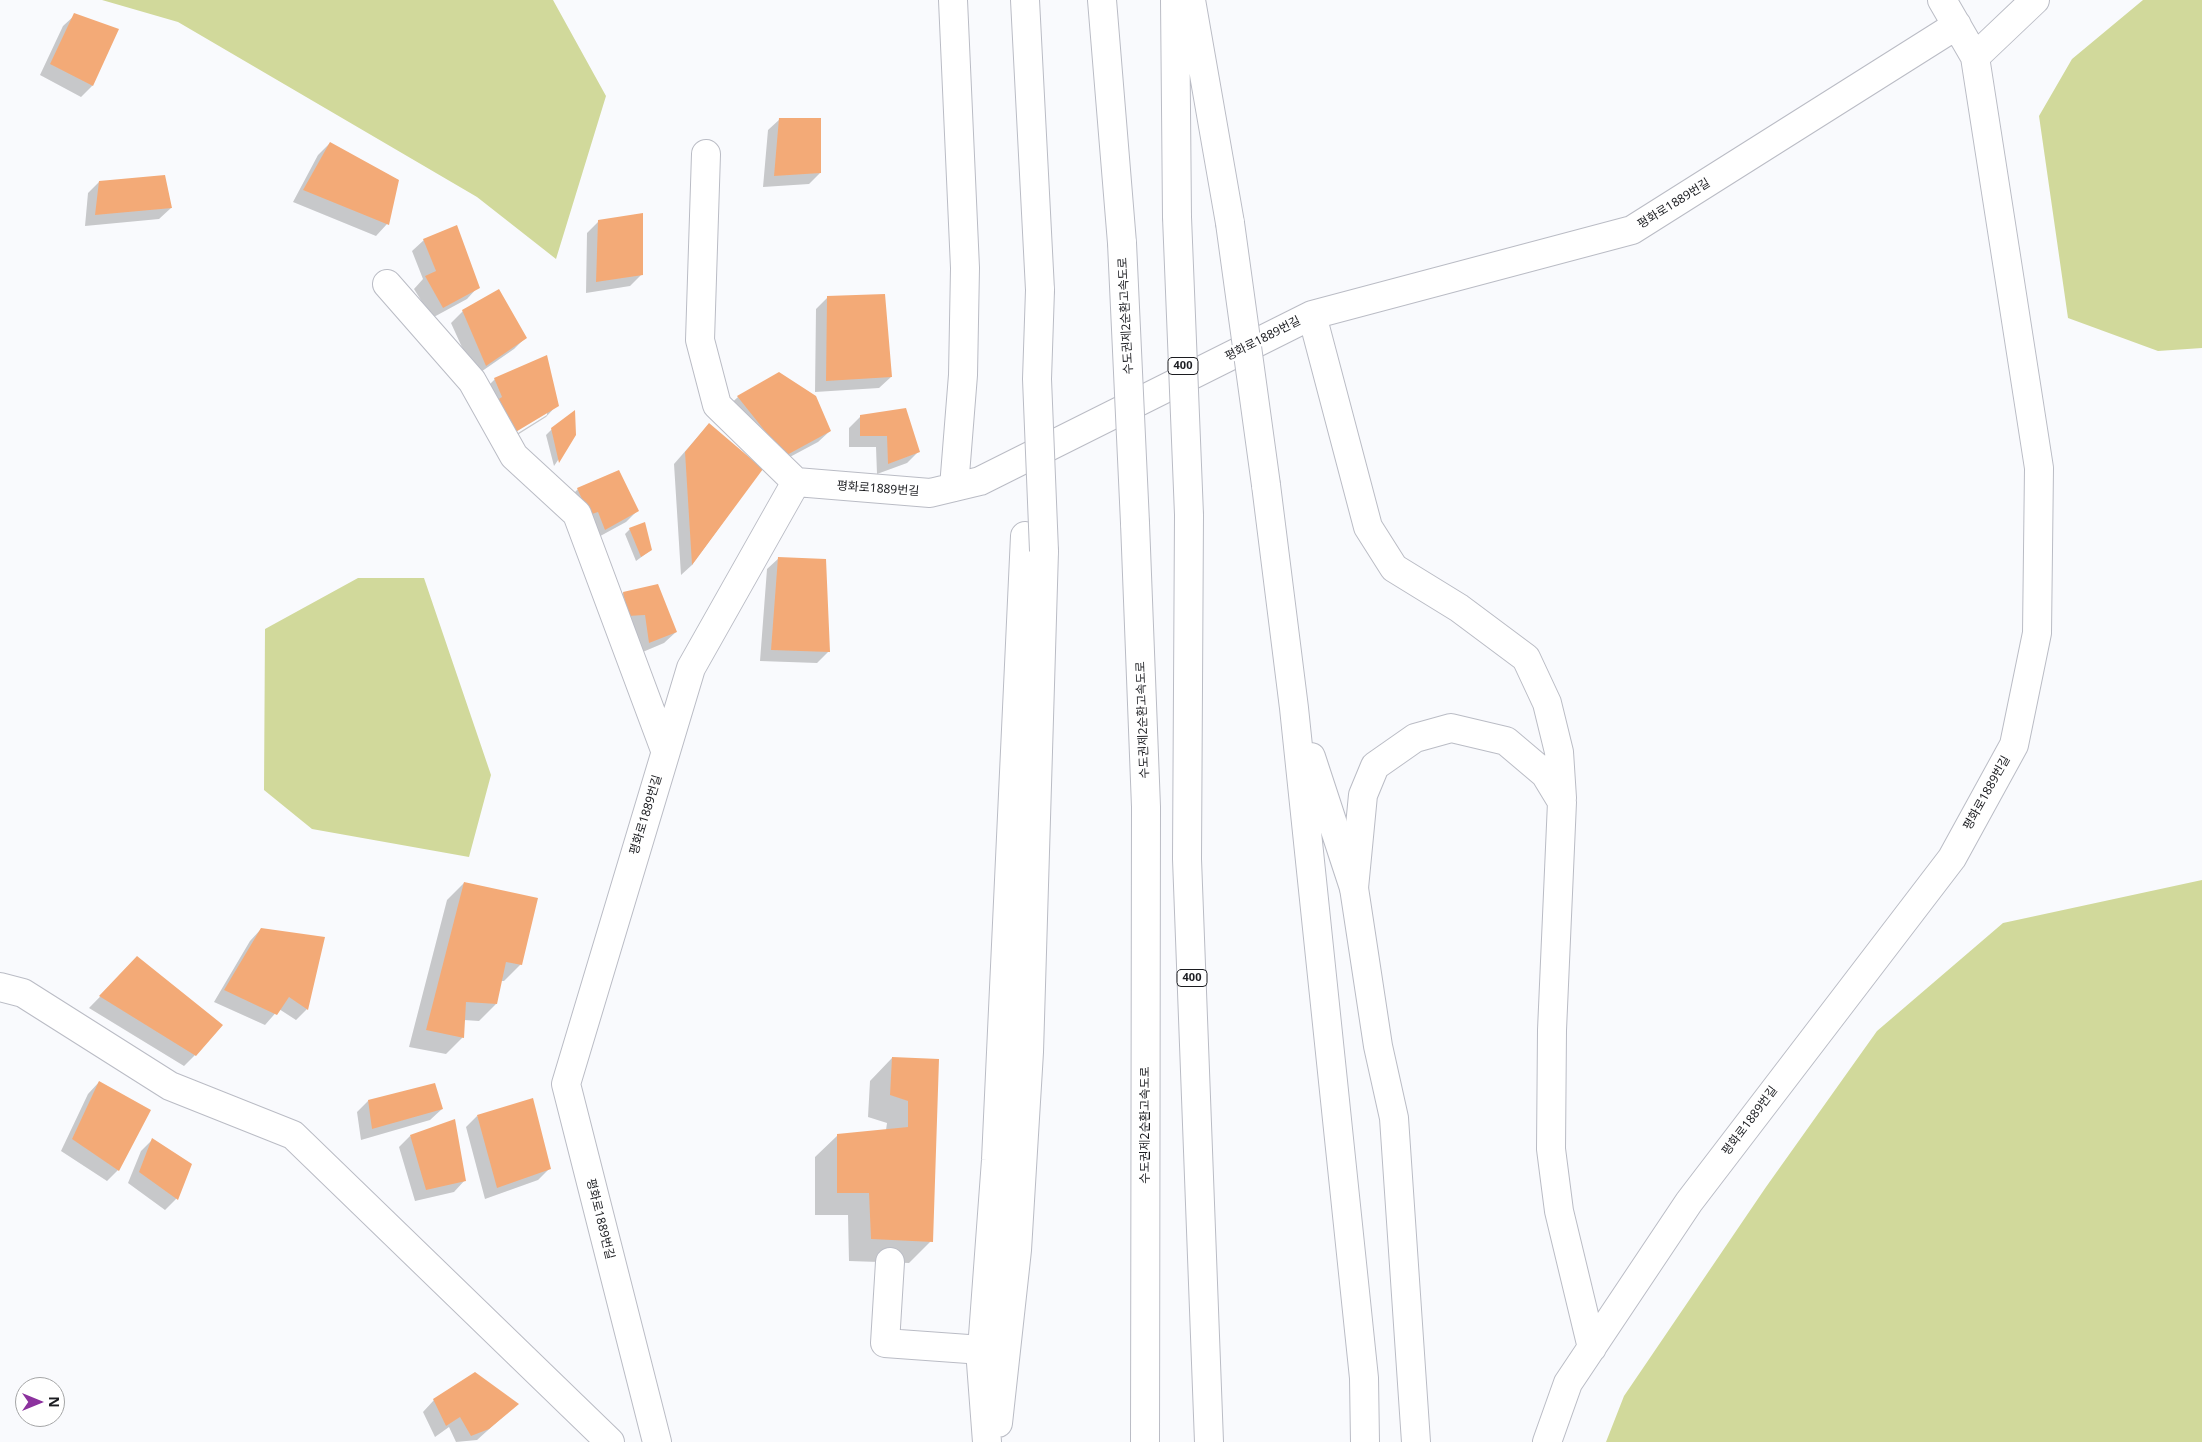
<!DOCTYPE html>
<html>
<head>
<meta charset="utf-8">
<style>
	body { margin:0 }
	#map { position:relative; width:2202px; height:1442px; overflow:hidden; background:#f9fafd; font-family:"Noto Sans",sans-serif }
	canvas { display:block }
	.north { position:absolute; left:15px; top:1377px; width:50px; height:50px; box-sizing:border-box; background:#fff; border:1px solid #a4a5a6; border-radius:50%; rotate:90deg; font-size:14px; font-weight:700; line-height:20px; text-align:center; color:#1c1d21 }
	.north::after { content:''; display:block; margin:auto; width:18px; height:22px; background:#8c329e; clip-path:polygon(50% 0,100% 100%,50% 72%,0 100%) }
</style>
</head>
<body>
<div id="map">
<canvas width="2202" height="1442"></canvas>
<div class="north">N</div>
</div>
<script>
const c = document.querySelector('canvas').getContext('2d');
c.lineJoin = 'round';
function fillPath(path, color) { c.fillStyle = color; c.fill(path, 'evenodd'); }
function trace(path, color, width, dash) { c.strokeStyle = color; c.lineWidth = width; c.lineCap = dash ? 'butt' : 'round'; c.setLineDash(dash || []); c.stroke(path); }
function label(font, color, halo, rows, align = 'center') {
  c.font = font + ' "Noto Sans","Noto Sans KR",sans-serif'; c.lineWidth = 5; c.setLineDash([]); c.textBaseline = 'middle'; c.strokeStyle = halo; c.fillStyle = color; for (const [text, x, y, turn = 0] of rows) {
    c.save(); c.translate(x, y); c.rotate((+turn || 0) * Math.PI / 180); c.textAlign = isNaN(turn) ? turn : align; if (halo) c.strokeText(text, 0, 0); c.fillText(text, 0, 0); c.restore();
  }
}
fillPath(new Path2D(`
	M102,0H553L606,96L556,259L477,197L178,22Z
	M2143,0H2202V348L2158,351L2068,318L2039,116L2072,59Z
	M358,578H424L491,775L469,857L312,829L264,790L265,629Z
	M2202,880V1442H1606L1624,1396L1766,1187L1877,1031L2003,923Z`), '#d1d99b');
fillPath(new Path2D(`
	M75,15L117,30L92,86L81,97L40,75L63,26Z
	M780,119L820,173L809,184L763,187L768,130Z
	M330,143L398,180L387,224L376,236L293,202L318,155Z
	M99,182L171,208L159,219L85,226L88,193Z
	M599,221L642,274L630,286L586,293L587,233Z
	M424,240L478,287L467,299L432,318L414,289L423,279L412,251Z
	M827,298L891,377L879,388L815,392L816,309Z
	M463,311L525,338L514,349L475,376L451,323Z
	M779,373L830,431L818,442L773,466L726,408L738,397Z
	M495,379L557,405L546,417L503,444L484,390ZM547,412V415L510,438L508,436Z
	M860,417L918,452L907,463L877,474L876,447H849V428Z
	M709,424L761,470L692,565L681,575L674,464Z
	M552,429L575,435L554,466L546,435Z
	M578,489L637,511L626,522L593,540L566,501Z
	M630,529L651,550L636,561L625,534Z
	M779,558L829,651L817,663L760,661L767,569Z
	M657,585L676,632L664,643L638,654L634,626L617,627L612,604L623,593Z
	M464,883L521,964L504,981H501L496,1004L479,1021L464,1020L463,1037L446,1054L409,1047L447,900Z
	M261,929L307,1009L296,1020L279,1009L265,1025L214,1002L250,941Z
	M138,958L195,1055L184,1066L89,1008Z
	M892,1058L937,1061L931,1241L909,1263L849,1261L848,1215H815V1157L838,1135L886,1130L887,1123L868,1117L870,1081Z
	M99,1082L118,1170L107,1181L61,1151L88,1094Z
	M368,1101L442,1109L430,1120L361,1140L357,1112Z
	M477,1116L549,1169L538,1180L485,1199L466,1127Z
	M410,1136L465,1180L454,1192L415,1201L399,1147Z
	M152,1140L191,1164L176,1199L165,1210L128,1183L141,1151Z
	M434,1400L517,1404L477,1440L456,1442L449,1427L435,1437L423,1412Z`), '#0003');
fillPath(new Path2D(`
	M74,13L119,29L93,86L50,64Z
	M779,118H821V173L774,176Z
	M330,142L399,180L389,225L303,190Z
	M165,175L172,208L95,215L99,181Z
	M643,213V275L596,282L598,220Z
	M457,225L480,288L443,308L425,276L436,271L423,239Z
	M499,289L527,338L486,366L462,310Z
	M885,294L892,377L826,381L827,296Z
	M547,355L559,406L514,433L494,402L502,397L494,378Z
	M779,372L816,396L831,431L785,456L737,396Z
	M906,408L920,452L888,464L887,436H860V415Z
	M575,410L576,435L559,463L551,428Z
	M709,423L763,469L692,565L685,452Z
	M619,470L639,511L605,530L598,512L589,515L577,488Z
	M645,522L652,550L641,557L629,528Z
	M778,557L826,559L830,652L771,650Z
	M658,584L677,632L649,643L645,615L628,616L623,592Z
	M464,882L538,898L522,965L506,962L497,1004L466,1002L464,1038L426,1030Z
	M261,928L325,937L308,1010L289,997L277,1015L224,990Z
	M137,956L223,1025L196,1056L99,996Z
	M892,1057L939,1059L933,1242L871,1239L869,1193H837V1134L908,1127V1101L890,1095Z
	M99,1081L151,1110L119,1171L72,1139Z
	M435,1083L443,1109L372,1129L368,1100Z
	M533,1098L551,1169L497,1188L477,1115Z
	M455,1119L466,1181L426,1190L410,1135Z
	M152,1138L192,1164L178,1200L139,1172Z
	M475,1372L519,1404L489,1429L471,1436L460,1417L446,1426L433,1399Z`), '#f3aa77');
const minor = new Path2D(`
	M953,0L965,268L963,375L954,487
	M1975,57L2035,0
	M706,154L700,340L717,405L796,482
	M387,284L472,381L514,456L577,514L665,750
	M1312,315L1368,527L1394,568L1459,608L1526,658L1547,703L1559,752L1562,798
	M1354,888L1363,795L1375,766L1415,738L1451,728L1506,741L1545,774L1562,802L1552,1030L1551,1149L1559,1211L1592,1348
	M0,987L23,993L170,1086L293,1135L610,1442
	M890,1262L885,1343L982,1350
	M657,1442L566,1084L691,668L796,482L930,493L980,481L1312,315L1632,230L1957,25
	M1547,1442L1568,1383L1689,1202L1952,858L2014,745L2037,633L2039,468L1975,57L1942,0`);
const highway = new Path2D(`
	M1025,0L1040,290
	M1102,0L1122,243
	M1175,0L1177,217
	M1191,0L1230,223
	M1266,485L1294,708L1364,1378L1365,1442
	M1189,515L1187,859L1209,1442
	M1135,523L1146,807L1145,1442
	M1311,757L1354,888L1378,1046L1394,1118L1416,1442
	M998,1423L1017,1250L1029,1052L1044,551
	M987,1442L981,1363L996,1160L1025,536`);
trace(minor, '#babcc5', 30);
trace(highway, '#babcc5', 30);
trace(minor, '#fff', 28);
trace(highway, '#fff', 28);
const highwayBridge = new Path2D(`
	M1177,217L1189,515
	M1230,223L1266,485
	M1122,243L1135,523
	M1040,290L1037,379L1044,551`);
trace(highwayBridge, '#babcc5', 30, []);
trace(highwayBridge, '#fff', 28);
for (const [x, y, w] of [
	[1183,366,30],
	[1192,978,30]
]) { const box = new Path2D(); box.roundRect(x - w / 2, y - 8.5, w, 17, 4); c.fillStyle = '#fff'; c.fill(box); trace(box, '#1c1d21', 1); }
label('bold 11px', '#1c1d21', null, [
	["400",1183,366],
	["400",1192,978]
]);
label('12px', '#1c1d21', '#fff', [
	["평화로1889번길",1674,204,-32],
	["수도권제2순환고속도로",1126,316,-93],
	["평화로1889번길",1263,339,-27],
	["평화로1889번길",878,489,4],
	["수도권제2순환고속도로",1143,720,-92],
	["평화로1889번길",1987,793,-61],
	["평화로1889번길",646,815,-73],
	["평화로1889번길",1750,1121,-53],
	["수도권제2순환고속도로",1146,1125,-90],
	["평화로1889번길",600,1219,76]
]);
</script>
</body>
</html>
